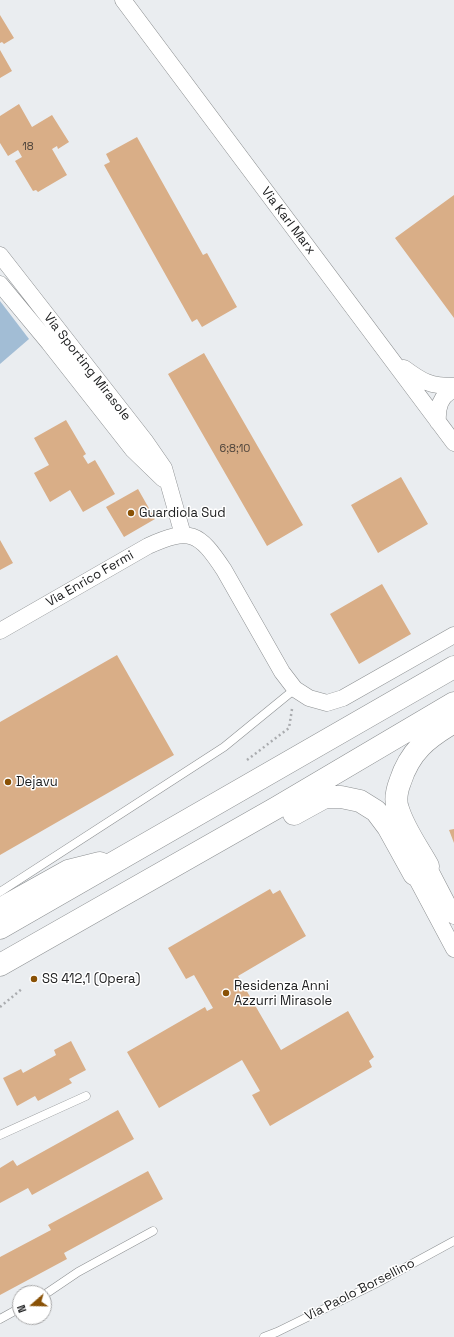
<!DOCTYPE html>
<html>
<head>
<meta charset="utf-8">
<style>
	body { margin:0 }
	#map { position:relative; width:454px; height:1337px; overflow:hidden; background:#eaedf0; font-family:"Space Grotesk",sans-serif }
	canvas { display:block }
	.north { position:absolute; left:12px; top:1285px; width:40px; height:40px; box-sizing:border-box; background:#fff; border:1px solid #a6a6a7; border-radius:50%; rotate:250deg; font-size:11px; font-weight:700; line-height:16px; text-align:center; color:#202122 }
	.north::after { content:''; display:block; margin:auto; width:14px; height:18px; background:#895105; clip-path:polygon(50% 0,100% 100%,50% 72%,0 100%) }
</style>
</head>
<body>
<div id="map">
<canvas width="454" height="1337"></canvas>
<div class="north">N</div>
</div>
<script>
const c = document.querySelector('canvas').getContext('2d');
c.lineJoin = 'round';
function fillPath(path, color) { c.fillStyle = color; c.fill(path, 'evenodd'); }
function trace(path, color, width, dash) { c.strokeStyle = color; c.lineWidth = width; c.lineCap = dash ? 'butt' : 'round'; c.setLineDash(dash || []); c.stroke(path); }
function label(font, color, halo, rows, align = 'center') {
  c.font = font + ' "Space Grotesk",sans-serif'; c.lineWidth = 3; c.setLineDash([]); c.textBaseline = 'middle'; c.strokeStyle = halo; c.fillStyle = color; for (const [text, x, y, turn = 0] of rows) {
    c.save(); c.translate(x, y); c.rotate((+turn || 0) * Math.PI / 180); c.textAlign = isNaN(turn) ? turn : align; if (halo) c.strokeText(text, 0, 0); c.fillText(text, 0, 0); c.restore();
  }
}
fillPath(new Path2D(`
	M0,301L29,339L0,364Z`), '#a2bdd5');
fillPath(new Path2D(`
	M0,15L14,38L4,44L2,42L0,43Z
	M0,50L12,71L0,78Z
	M19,104L32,127L52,115L69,142L58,149L57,146L52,149L67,175L38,192L36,190L33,191L15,161L22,157L18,150L8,156L0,143V116Z
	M137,137L203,255L207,253L237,307L202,327L197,319L192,322L104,165L110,162L106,154Z
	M454,195V318L395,238Z
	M204,353L303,525L267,546L168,374Z
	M66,420L86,454L83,456L88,464L95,460L115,494L83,512L70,490L50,502L34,473L49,465L34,438Z
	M401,477L428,524L378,553L351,505Z
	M138,489L155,519L124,537L106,507Z
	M0,540L13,563L0,570Z
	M382,584L411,634L359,664L330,614Z
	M117,655L174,755L0,855V722Z
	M454,829V843L449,830Z
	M270,889L273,894L280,890L306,936L238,976L281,1050L348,1011L374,1057L369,1061L372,1067L270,1126L252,1095L260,1091L242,1060L159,1108L127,1052L205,1007L207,1011L213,1008L194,975L186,979L168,948Z
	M71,1041L86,1070L69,1079L72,1083L38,1101L35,1096L17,1106L3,1078L21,1069L23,1073L56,1055L54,1050Z
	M118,1110L134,1139L32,1195L28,1188L0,1203V1168L13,1160L17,1166Z
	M148,1171L163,1199L64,1253L67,1259L0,1295V1257L51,1230L48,1225Z`), '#d9ae87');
const service = new Path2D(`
	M0,892L224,747L295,689
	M0,1135L86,1096
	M44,1295L78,1272L153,1231
	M0,1319L20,1308
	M264,1337L277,1332L375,1284L454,1241`);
const minor = new Path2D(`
	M123,0L454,443
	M0,255L146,442L164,468L183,535
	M0,284L49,343L133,450L163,479
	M404,368C423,382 430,386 454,386
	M438,422C437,409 440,395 454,390
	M0,631L148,546C190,527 199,532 224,570L282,672L295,689L309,698L327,703L343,698L454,635
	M428,866L454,916
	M414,874L454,949`);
const primary = new Path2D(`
	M294,814L325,797H341L360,801L376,811L388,827L414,874
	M428,866C418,848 404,829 398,809C395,801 397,790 400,782C410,751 427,738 454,722
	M0,909L68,871L100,863
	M0,928L454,667
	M0,965L276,808L454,703`);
trace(service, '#8d9092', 9);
trace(minor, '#8d9092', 17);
trace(primary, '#8d9092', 23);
trace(new Path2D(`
	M247,760L289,728L292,709
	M0,1007L23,988`), '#aaacaf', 2.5, [2, 3]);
trace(service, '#fff', 8);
trace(minor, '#fff', 16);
trace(primary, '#fff', 22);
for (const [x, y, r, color] of [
	[131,513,4,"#895105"],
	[8,782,4,"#895105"],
	[34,979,4,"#895105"],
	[226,993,4,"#895105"]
]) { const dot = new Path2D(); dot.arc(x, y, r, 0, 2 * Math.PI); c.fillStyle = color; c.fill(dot); trace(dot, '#fff', 1.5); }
label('11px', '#4e443b', null, [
	["18",28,147],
	["6;8;10",235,449]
]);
label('13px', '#202122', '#fff', [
	["Via Karl Marx",288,221,53],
	["Via Sporting Mirasole",87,367,52],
	["Via Enrico Fermi",90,579,-30],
	["Via Paolo Borsellino",360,1290,-27]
]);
label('13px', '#202122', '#fff', [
	["Guardiola Sud",139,513],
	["Dejavu",16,782],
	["SS 412,1 (Opera)",42,979],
	["Residenza Anni",234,986],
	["Azzurri Mirasole",234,1001]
], 'left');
</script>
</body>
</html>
